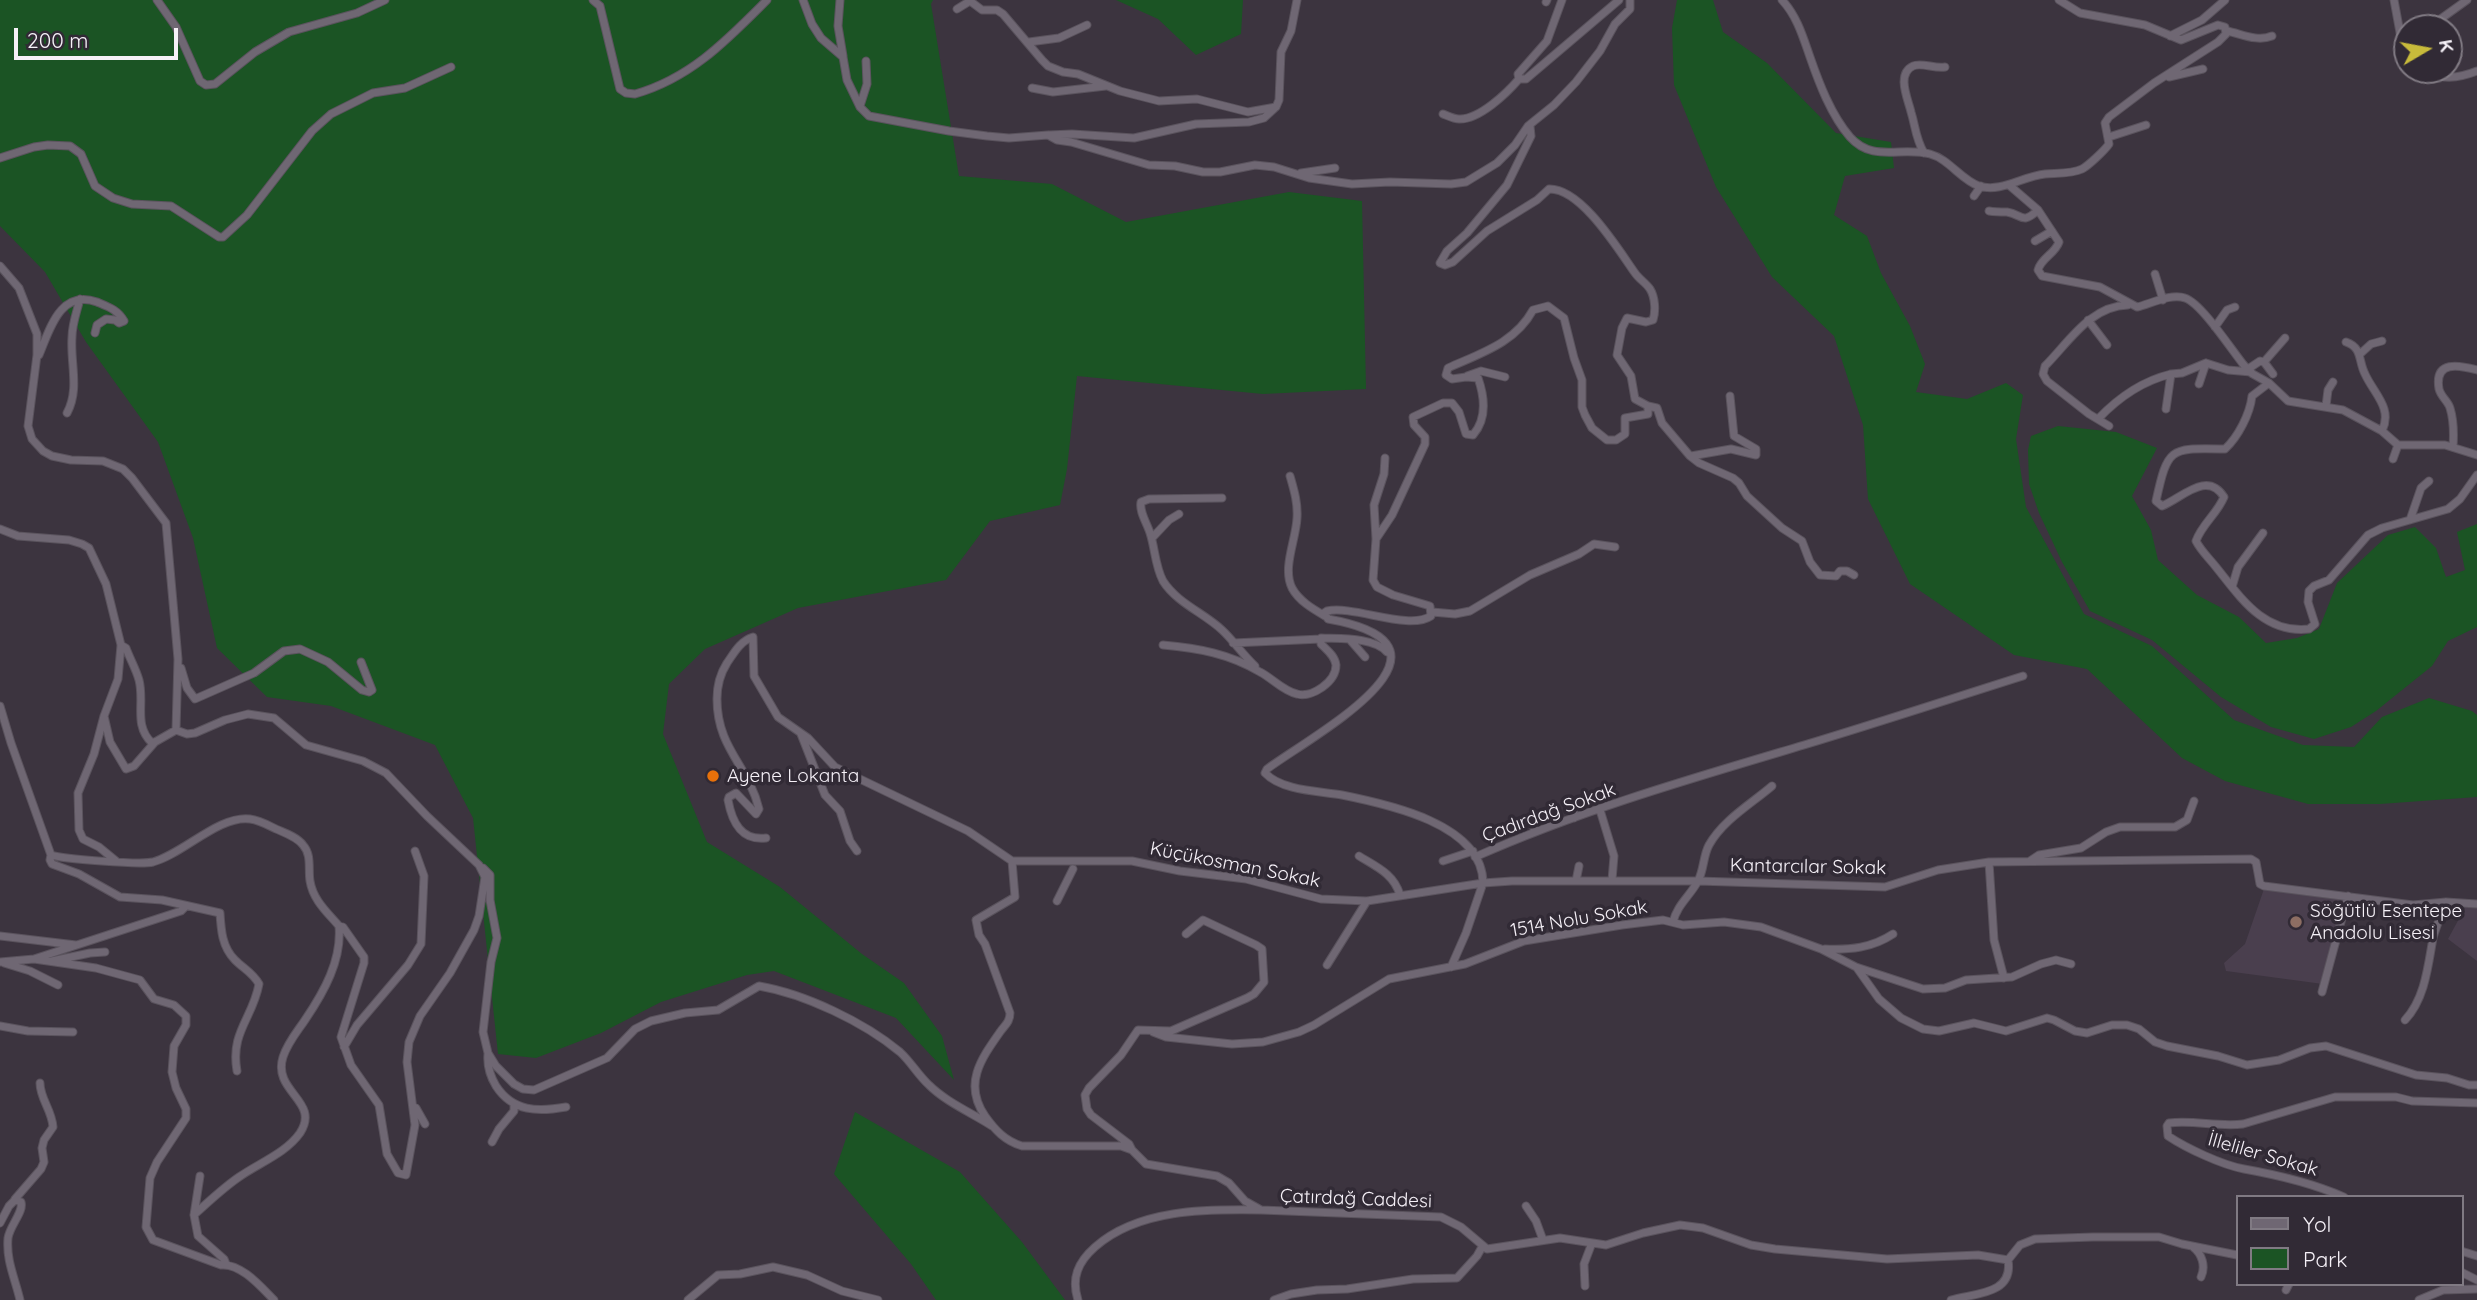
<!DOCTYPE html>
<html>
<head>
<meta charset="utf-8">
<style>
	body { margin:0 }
	#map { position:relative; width:2477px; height:1300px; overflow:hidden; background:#3c343f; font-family:Quicksand,sans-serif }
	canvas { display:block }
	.legend { position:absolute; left:2236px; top:1195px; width:228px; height:91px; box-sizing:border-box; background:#312a35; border:2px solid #807a83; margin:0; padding:9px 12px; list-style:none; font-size:21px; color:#f6f1f8 }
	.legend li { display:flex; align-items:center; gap:14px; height:35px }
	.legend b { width:35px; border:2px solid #807a83 }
	.north { position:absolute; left:2393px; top:14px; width:70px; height:70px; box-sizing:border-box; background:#312a35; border:2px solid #807a83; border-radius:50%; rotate:80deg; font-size:19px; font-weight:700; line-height:28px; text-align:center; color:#f6f1f8 }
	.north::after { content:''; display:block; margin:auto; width:24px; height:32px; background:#c8bb3b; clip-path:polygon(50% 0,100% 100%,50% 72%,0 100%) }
	.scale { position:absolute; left:14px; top:28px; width:164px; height:32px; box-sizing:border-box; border:4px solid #f6f1f8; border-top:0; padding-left:9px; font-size:21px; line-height:24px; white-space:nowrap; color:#f6f1f8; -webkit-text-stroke:5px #312a35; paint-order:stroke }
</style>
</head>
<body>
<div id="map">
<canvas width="2477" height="1300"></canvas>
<ul class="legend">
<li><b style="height:9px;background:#6f6773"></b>Yol</li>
<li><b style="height:19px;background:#1b5424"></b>Park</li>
</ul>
<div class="north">K</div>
<div class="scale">200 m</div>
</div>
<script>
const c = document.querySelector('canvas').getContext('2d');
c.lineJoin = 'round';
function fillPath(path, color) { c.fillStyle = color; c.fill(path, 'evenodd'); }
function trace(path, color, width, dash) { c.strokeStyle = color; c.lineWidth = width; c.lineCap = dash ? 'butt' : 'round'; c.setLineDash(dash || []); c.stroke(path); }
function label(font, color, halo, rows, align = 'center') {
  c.font = font + ' Quicksand,sans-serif'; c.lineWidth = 7; c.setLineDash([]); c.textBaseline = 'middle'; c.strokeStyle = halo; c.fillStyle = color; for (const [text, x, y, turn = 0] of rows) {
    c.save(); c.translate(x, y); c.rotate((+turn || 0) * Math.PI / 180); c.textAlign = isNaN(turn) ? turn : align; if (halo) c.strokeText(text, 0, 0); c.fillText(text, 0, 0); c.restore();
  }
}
fillPath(new Path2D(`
	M2265,886L2345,900L2323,984L2226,971L2224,963L2245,944Z
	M2467,904L2477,905V961L2448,939Z`), '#4a3f4e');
fillPath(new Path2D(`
	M0,0H933L931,4L959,176L1052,184L1126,222L1289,192L1362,201L1366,389L1263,394L1077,376L1067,469L1060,505L990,521L946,580L798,608L705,649L669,684L663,734L707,842L780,887L862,954L904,983L942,1036L954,1080L896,1018L774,971L747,975L661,1002L601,1033L536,1058L498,1054L473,818L435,745L331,706L267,697L217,648L193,538L158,442L86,342L45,272L0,226Z
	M1116,0H1243L1241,34L1196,55L1158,19Z
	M1677,0H1713L1723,32L1767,63L1836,133L1891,142L1894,168L1845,176L1834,215L1867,236L1881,273L1910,326L1925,364L1916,392L1967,399L2006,383L2023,395L2016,439L2026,507L2084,614L2152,646L2234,720L2303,745L2354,747L2382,717L2429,698L2472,711L2477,715V797L2380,804H2308L2225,781L2182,758L2087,669L2014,655L1910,584L1868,499L1863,425L1834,336L1772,277L1716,187L1674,85L1672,28Z
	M2058,426L2116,432L2157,448L2132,496L2151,530L2158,560L2197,595L2239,617L2266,643L2297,638L2319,629L2337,583L2388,535L2415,527L2436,548L2446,577L2465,570L2457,532L2477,524V627L2448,641L2432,666L2376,711L2351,727L2314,739L2271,727L2221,697L2152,640L2090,611L2062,562L2039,513L2029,484L2028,450L2031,436Z
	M855,1112L960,1172L1022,1242L1065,1300H936L911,1264L834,1174Z`), '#1b5424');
const minor = new Path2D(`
	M157,0L176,27L200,81L206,85L215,84L255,52L289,32L357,13L385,0
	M593,0L600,6L620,89L626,93L635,94C691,78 727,40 767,0
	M803,0L812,24L821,38L843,57L847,80L860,107L869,116L949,131L987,136L1009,138L1048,135L1057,140L1071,142L1149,165L1175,166L1203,172H1220L1255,165L1274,167L1309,178L1352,184L1390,182L1451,184L1466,182L1497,163L1515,145L1528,126L1554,105L1576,82L1600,51L1615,24L1630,9V0
	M840,0L838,26L843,56
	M1562,0L1547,41L1518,74L1519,79H1526L1619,0
	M1782,0C1797,16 1803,37 1810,57C1819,83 1831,115 1850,137C1873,163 1901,146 1930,154C1949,159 1961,180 1979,186C2001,193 2023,176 2045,174C2056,173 2072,174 2082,169C2088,166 2105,150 2109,144L2105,123L2109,117L2154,83L2218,42L2226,34L2225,27L2218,25L2181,40L2145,25L2080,13L2059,0
	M2394,0L2401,38L2407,51
	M1546,2L1547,0
	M957,9L970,1L982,10H997L1003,14L1042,60L1048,66L1063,72L1078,74L1120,91L1159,101L1197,99L1248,112L1276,107
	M2428,28L2467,0
	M2227,31C2242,34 2257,42 2272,36
	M2170,36L2202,20L2225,0
	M1029,42L1059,38L1087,25
	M2423,70C2439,81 2460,78 2477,71
	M2169,77L2203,69
	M1032,88L1053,92L1106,86
	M860,106L867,84L866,61
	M1443,114C1448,116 1454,119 1459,119C1479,120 1507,93 1519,79
	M1530,126L1531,136L1507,185L1467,233L1447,251L1440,263L1445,265L1453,262L1487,231L1537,200L1549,189C1581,188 1618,249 1635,273C1639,279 1646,283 1650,289C1655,297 1656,311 1653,320L1646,322L1627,318L1622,328L1617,355L1631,376L1635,399L1648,406V414L1625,418V434L1616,440H1607L1592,428L1585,415L1582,407V380L1574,358L1564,318L1548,306L1533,310C1515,343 1481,353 1448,368L1446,375L1452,379L1466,377L1478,378C1485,398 1487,419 1473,435L1466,434L1459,412L1452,403H1443L1413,417L1414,425L1425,437V444L1392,515L1376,539L1373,580L1377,587L1393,595L1430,606L1431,616C1409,631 1354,605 1327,611L1324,613L1328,619C1481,646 1313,735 1267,769L1265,773C1282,791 1319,791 1342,795C1387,804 1483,824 1483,883L1512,881H1698L1885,887L1938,870L1989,862L2251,859L2256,862L2260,884L2264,886L2413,905L2446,902L2477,904
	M1049,135L1072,134L1134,138L1196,124L1249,122L1264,118L1276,107L1279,100L1281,52L1291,31L1297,0
	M2109,137L2146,125
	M1924,153C1915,137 1916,128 1911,112C1908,99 1896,74 1913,66C1921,62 1935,69 1945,67
	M0,158L34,147L48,145L70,146L81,154L95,186L113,198L132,204L171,206L219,237H223L247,215L312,131L331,114L373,93L405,88L451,67
	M1301,173L1335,168
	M2009,185L2038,210L2059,242C2055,254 2041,258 2038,270L2042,276L2100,287L2137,307C2150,304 2171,293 2185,298C2201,303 2231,349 2243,364L2251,373L2269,383L2288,401L2343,410L2382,431L2398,445H2445L2477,455
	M1974,196L1981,186
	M1989,211C1995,212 2001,212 2007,212C2023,215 2022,225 2038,210
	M2035,241L2052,231
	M0,266L19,288L37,334V355L28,426L32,439L43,451L52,456L71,460L103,461L123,469L132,478L166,523L178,659L176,730
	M2155,274L2163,300
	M2088,320L2107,345
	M2215,327L2227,310L2235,307
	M2346,342C2363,348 2358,361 2365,374C2374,394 2393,408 2382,431
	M2360,354L2371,344L2382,341
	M39,355C50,329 60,289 97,302C109,307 118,310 124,321L119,323L115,320L106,319L97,325L95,333
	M2264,362L2285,338
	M2248,369L2260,361L2264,362L2273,374
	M1467,376L1481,371L1505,377
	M2269,383L2252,396C2250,414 2238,437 2225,449C2170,448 2168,446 2156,501L2162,506C2182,498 2207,470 2224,497C2217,514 2202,524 2196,541C2201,551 2209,558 2216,567C2241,598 2264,634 2309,629L2315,624L2308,602L2309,591L2314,586L2329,580L2368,535L2382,528L2448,509L2460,499L2477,475
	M2199,384L2206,363
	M1648,406L1657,408L1662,423L1690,456L1699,463L1733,478L1739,483L1747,496L1782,528L1802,541L1810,562L1820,575L1836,576L1840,571H1847L1854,575
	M2326,406L2328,390L2333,382
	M2166,409L2171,374L2182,373L2206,363L2228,370L2251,372
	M67,413C80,389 70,363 72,337C72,324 77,311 80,299
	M2098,419C2118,398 2142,381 2171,374
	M2109,426L2089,414L2047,381L2043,374L2045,366C2069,342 2090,306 2128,305
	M2453,447C2454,433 2454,421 2450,408C2448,401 2441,397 2439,389C2434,360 2459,365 2477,370
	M1691,456L1731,449L1756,455V449L1734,436L1730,396
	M2393,459L2398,445
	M1290,476C1294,490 1298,503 1297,518C1296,540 1282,568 1292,588C1299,601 1313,609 1325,616
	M1222,498L1149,499L1141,502C1139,512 1147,523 1150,533C1155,548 1155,566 1163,581C1177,603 1204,613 1222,630C1233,640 1243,655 1255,666
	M2410,520L2421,488L2429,481
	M0,529L18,536L69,540L82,544L89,548L106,584L121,645L118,679L104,716L94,754L78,793L79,830L83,839L99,847L116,861
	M1152,538L1169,520L1179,514
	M1376,539L1374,505L1384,474L1385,458
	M2232,587L2238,567L2263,533
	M1432,612L1455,614L1470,611L1530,575L1579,554L1594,544L1615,547
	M1351,641L1365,657
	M1233,643L1321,639
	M121,645L126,648C130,659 136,669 139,680C145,703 133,725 152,743L154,742
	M1163,645C1198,648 1230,654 1260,672C1272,678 1283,691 1297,694C1312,698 1336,682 1336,665C1335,656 1327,650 1321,644V638C1340,639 1374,637 1387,652
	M181,668L187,688L195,699L254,673L284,651L300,649L328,662L362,690L369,692L372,690L361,662
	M0,706L11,743L51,855L50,860L52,864L79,874L120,897L162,900L220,913C221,930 222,947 235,960C244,969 253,973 259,984C253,1018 230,1032 237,1071
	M801,734L825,795L840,811L850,841L857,851
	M1573,802L1574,818
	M1600,810L1614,856L1612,880
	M1534,815V831
	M766,838C741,841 732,822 728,800L729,797L736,793L756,814L759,809C749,766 717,749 717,699C717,686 720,674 727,663C734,653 740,641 753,637L754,676L778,717L808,738L835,767L968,831L1012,861H1132L1180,871L1246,879L1321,899L1367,901L1483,883L1466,933L1451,967
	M51,855C63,859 140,865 153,862C183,854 219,815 250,819C259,820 268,825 276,829C285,833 297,837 303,845C312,855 308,869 310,881C313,900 327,912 339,926L343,927L364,957V963L341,1037L351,1065L379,1105L387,1154L398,1173L406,1175L415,1125L407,1062L409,1042L420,1016L450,973L474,930L479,916L485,877L479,865L427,816L386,773L363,761L306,745L274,718L248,714L225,720L195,733L187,734L176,730L155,742L134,766L126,769L110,742L104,716
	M1359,856C1377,867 1394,874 1400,895
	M1475,857C1581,810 1693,778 1804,745C1877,723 1950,699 2023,676
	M1012,861L1015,897L976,920L979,935L985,944L1010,1013C1010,1022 1005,1025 1000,1032C981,1059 963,1084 985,1116C995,1130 1005,1141 1022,1146H1121L1132,1150
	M1443,861L1473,851
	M2030,861L2039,855L2081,848L2106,832L2120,827H2175L2187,820L2194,801
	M1989,862L1994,940L2004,978
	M483,868L490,875V900L497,938L491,962L483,1032L488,1053L496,1066L514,1084L523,1089L534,1090L607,1058L635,1029L651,1021L685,1013L718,1010L759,986C805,994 864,1022 900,1052C911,1062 918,1075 929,1085C946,1102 972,1113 992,1126
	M1576,881L1579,866
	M1057,901L1073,869
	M1673,922C1677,905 1690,896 1698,881C1704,870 1703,856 1709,845C1723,820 1751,804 1772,786
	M1186,934L1203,920L1256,945L1262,949L1264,982L1254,994L1247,998L1171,1031L1138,1030L1121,1055L1089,1088L1085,1095L1087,1109L1091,1115L1129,1144L1132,1150L1146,1164L1217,1176L1229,1183L1245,1201L1261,1210L1441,1217L1461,1227L1487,1249L1560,1238L1606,1245L1643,1233L1680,1225L1703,1228L1751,1245L1775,1249L1887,1259L1978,1255L2008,1260
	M0,936L76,945
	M1825,949C1850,950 1872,948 1893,934
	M34,959L96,968L140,980L154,999L174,1005L186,1016V1025L174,1046L172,1072L176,1088L186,1109V1118L157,1162L150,1178L146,1227L153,1240L221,1265C241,1263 261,1287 274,1300
	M52,961L90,953L105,952
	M0,962L34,959L181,911L186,906
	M4,963L30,971L58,985
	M1327,965L1367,901
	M1857,968L1879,999L1901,1018L1923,1029L1939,1031L1974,1023L2006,1031L2047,1018L2054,1020L2075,1031L2087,1033L2112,1025H2127L2139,1029L2155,1042L2167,1046L2218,1056L2247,1065L2279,1060L2310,1048L2326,1046L2416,1075L2447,1078L2469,1085H2477
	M2322,992L2348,896
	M2405,1020C2425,999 2428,966 2433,938C2436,926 2442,914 2446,902
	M0,1026L28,1031L73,1032
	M1153,1032L1166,1037L1232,1044L1263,1042L1299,1032L1314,1025L1389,979L1465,964L1524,941L1622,925L1663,920L1683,925L1724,922L1761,927L1821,949L1856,967L1923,989L1945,988L1966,980L2012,977L2041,964L2056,960L2071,964
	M344,1047L357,1025L408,965L421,944L424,876L415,851
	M488,1054C487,1065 490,1076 496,1086C513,1112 538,1112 566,1107
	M416,1108L425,1124
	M492,1142L499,1129L514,1111V1104
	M200,1176L194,1215L198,1236L224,1259L226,1264
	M2344,1197C2312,1183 2278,1175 2244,1169C2222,1165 2186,1148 2168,1136L2167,1126L2169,1123C2194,1120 2218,1127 2243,1124L2335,1097H2396L2412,1101L2477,1103
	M15,1199L41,1169L44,1162L42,1148L44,1140L53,1127C52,1110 40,1099 40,1083
	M1526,1206L1536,1221L1543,1240
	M194,1215C208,1202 223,1188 239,1177C259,1163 286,1153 300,1133C321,1101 272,1092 283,1057C288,1042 297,1032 305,1020C324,992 342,960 339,926
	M0,1223L9,1206L15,1200L21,1202C24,1212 10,1225 8,1238C6,1261 15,1278 20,1300
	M2193,1247C2202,1254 2206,1266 2201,1277
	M2461,1251L2477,1256
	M2008,1260L2020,1245L2035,1239L2093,1237H2159L2182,1244L2237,1255
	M2461,1272L2477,1280
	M1585,1286L1584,1264L1592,1243
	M2286,1290L2289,1284
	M688,1300L718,1275L740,1274L773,1267L807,1275L842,1291L878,1300
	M1078,1300C1071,1278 1078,1262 1095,1247C1138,1209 1205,1209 1260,1210
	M1274,1300L1291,1294L1317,1290L1347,1289L1413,1279L1457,1278L1477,1256L1482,1247
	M1951,1300C1974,1293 2014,1295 2008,1260
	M2419,1300L2443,1290L2477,1289`);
trace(minor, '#5a535d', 9);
trace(minor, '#6f6773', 7);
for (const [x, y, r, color] of [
	[713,776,7,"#e8710a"],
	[2296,922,7,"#8d6e63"]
]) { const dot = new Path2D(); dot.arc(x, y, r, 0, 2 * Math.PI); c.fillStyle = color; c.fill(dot); trace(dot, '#312a35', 2.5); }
label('19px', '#f6f1f8', '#312a35', [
	["Ayene Lokanta",727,776],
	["Söğütlü Esentepe",2310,911],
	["Anadolu Lisesi",2310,933]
], 'left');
label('19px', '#f6f1f8', '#312a35', [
	["Çadırdağ Sokak",1549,813,-20],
	["Küçükosman Sokak",1235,865,11],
	["Kantarcılar Sokak",1808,867,1],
	["1514 Nolu Sokak",1579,919,-10],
	["İlleliler Sokak",2263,1155,16],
	["Çatırdağ Caddesi",1356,1199,2]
]);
</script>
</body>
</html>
